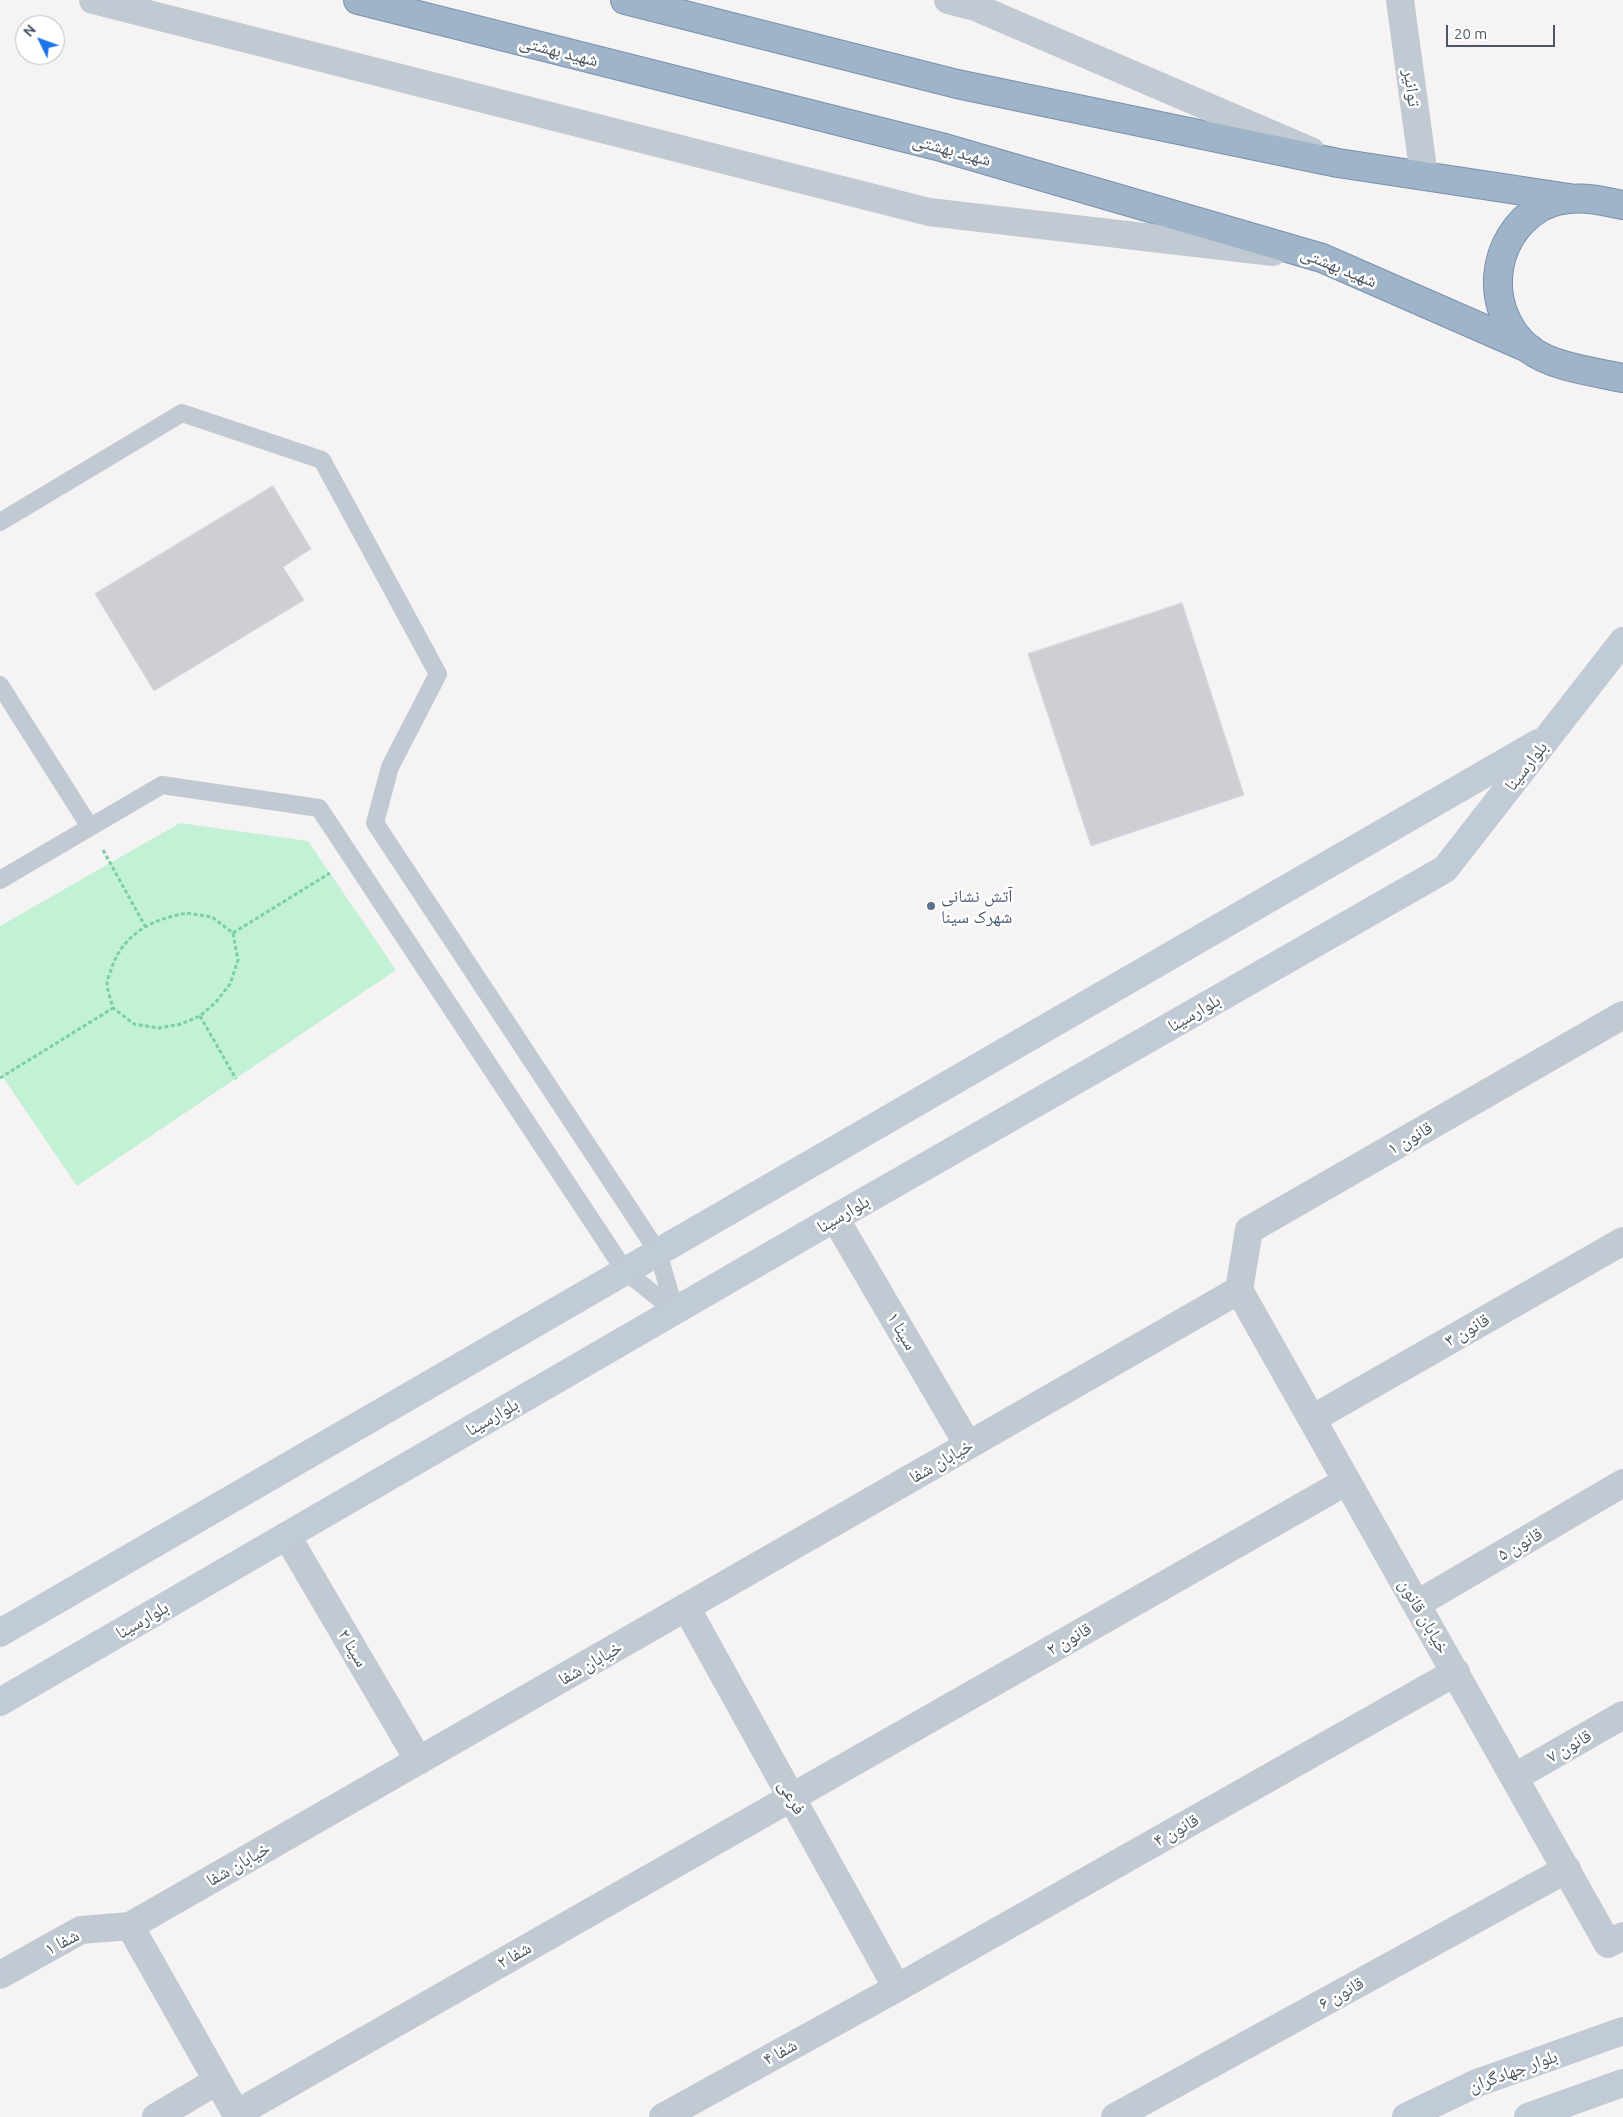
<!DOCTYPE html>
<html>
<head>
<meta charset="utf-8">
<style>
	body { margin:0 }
	#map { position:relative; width:1623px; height:2117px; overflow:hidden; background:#f5f3f3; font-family:Ubuntu,sans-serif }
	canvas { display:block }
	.north { position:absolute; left:15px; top:15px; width:50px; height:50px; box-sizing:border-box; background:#fff; border:1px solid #b7bbc0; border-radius:50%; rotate:312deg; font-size:14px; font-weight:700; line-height:20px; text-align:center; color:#4a5661 }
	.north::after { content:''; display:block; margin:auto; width:18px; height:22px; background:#1a73e8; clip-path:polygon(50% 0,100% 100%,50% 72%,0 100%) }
	.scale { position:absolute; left:1446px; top:25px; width:109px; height:22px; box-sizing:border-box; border:2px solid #4a5661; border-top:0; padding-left:6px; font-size:15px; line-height:18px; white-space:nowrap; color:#4a5661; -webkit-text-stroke:4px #fff; paint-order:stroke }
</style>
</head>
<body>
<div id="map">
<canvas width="1623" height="2117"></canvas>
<div class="north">N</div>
<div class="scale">20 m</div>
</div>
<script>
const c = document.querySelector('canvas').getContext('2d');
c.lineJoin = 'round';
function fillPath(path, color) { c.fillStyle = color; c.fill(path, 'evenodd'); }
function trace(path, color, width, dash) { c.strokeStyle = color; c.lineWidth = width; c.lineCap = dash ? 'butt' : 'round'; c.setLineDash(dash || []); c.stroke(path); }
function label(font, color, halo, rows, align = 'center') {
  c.font = font + ' Ubuntu,"Noto Naskh Arabic",sans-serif'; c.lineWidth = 5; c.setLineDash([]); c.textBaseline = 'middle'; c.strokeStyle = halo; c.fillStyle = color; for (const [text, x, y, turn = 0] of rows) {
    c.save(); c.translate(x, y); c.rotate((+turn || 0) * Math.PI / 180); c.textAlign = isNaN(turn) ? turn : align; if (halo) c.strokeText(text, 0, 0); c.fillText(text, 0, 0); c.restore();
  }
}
fillPath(new Path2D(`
	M180,823L308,841L396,970L77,1186L0,1073V926Z`), '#c3f1d5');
const building = new Path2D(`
	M273,486L311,549L283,567L304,600L154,691L95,594Z
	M1182,603L1244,795L1091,846L1028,654Z`);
fillPath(building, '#cdcfd5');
trace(building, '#d7d9de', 1);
const trunk = new Path2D(`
	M358,0L941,147L1322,258L1530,349
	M625,0L957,84L1338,163L1569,198
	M1623,205C1596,199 1567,193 1541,207C1489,237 1483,311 1529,349C1552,367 1595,372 1623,378`);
trace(trunk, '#7690ad', 30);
trace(new Path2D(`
	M103,850L145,926
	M187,913L212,917L233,933L238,960L230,984L216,1002L200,1016L181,1024L159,1028L134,1024L113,1008C111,1000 107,990 107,982C108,977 111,971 112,967C124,933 153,919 187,913Z
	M233,933L330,873
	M200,1016L236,1079
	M0,1078L113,1008`), '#7ad0a6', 3, [4, 2.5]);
trace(new Path2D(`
	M0,522L182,413L322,460L438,674L390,767L375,823L658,1252L675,1311
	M0,685L90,827
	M0,880L162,785L319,808L625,1271L675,1311`), '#c1cad2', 18);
trace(new Path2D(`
	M835,1218L968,1445
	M1239,1290L1608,1944L1623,1936
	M1239,1290L1249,1230L1623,1015
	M1312,1419L1623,1241
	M287,1536L419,1761
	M1417,1604L1623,1483
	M686,1607L897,1988
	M1515,1777L1623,1715
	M130,1926L238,2117
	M0,1975L81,1930L130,1926L1239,1290
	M236,2114L1347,1481
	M156,2117L217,2081
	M663,2117L897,1988L1456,1672
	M1115,2117L1567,1869`), '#c1cad2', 28);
trace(new Path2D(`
	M93,0L929,212L1273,252
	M948,0L975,7L1311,151
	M1400,0L1424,176`), '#c1cad2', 28);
trace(new Path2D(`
	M0,1633L1538,743
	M0,1702L835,1218L1445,869L1623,641
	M1406,2117L1477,2083L1623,2031
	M1528,2117L1623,2083`), '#c1cbd6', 28);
trace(trunk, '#9fb4c9', 28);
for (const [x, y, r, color] of [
	[931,906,5,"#5c6f8a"]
]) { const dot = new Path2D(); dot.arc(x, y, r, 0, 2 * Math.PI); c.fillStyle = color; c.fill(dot); trace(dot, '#fff', 2); }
label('18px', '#4a5661', '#fff', [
	["شهید بهشتی",559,51,14],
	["توانیر",1412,88,82],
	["شهید بهشتی",952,150,15],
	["شهید بهشتی",1339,267,22],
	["بلوارسینا",1526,766,-52],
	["بلوارسینا",1194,1013,-30],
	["قانون ۱",1410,1138,-30],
	["بلوارسینا",843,1214,-30],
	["قانون ۳",1467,1330,-30],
	["سینا ۱",902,1331,59],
	["بلوارسینا",492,1417,-30],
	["خیابان شفا",941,1461,-30],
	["قانون ۵",1520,1544,-30],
	["خیابان قانون",1424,1616,60],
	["بلوارسینا",142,1620,-30],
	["قانون ۲",1069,1639,-30],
	["سینا ۲",353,1648,59],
	["خیابان شفا",590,1663,-30],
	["قانون ۷",1569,1746,-30],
	["فرعی",792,1797,61],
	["قانون ۴",1176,1830,-29],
	["خیابان شفا",238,1864,-30],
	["شفا ۱",62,1942,-27],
	["شفا ۲",514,1955,-30],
	["قانون ۶",1341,1993,-29],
	["شفا ۴",780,2052,-29],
	["بلوار جهادگران",1513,2071,-20]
]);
label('18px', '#4e5e75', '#fff', [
	["آتش نشانی",941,896],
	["شهرک سینا",941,917]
], 'left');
</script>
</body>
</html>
